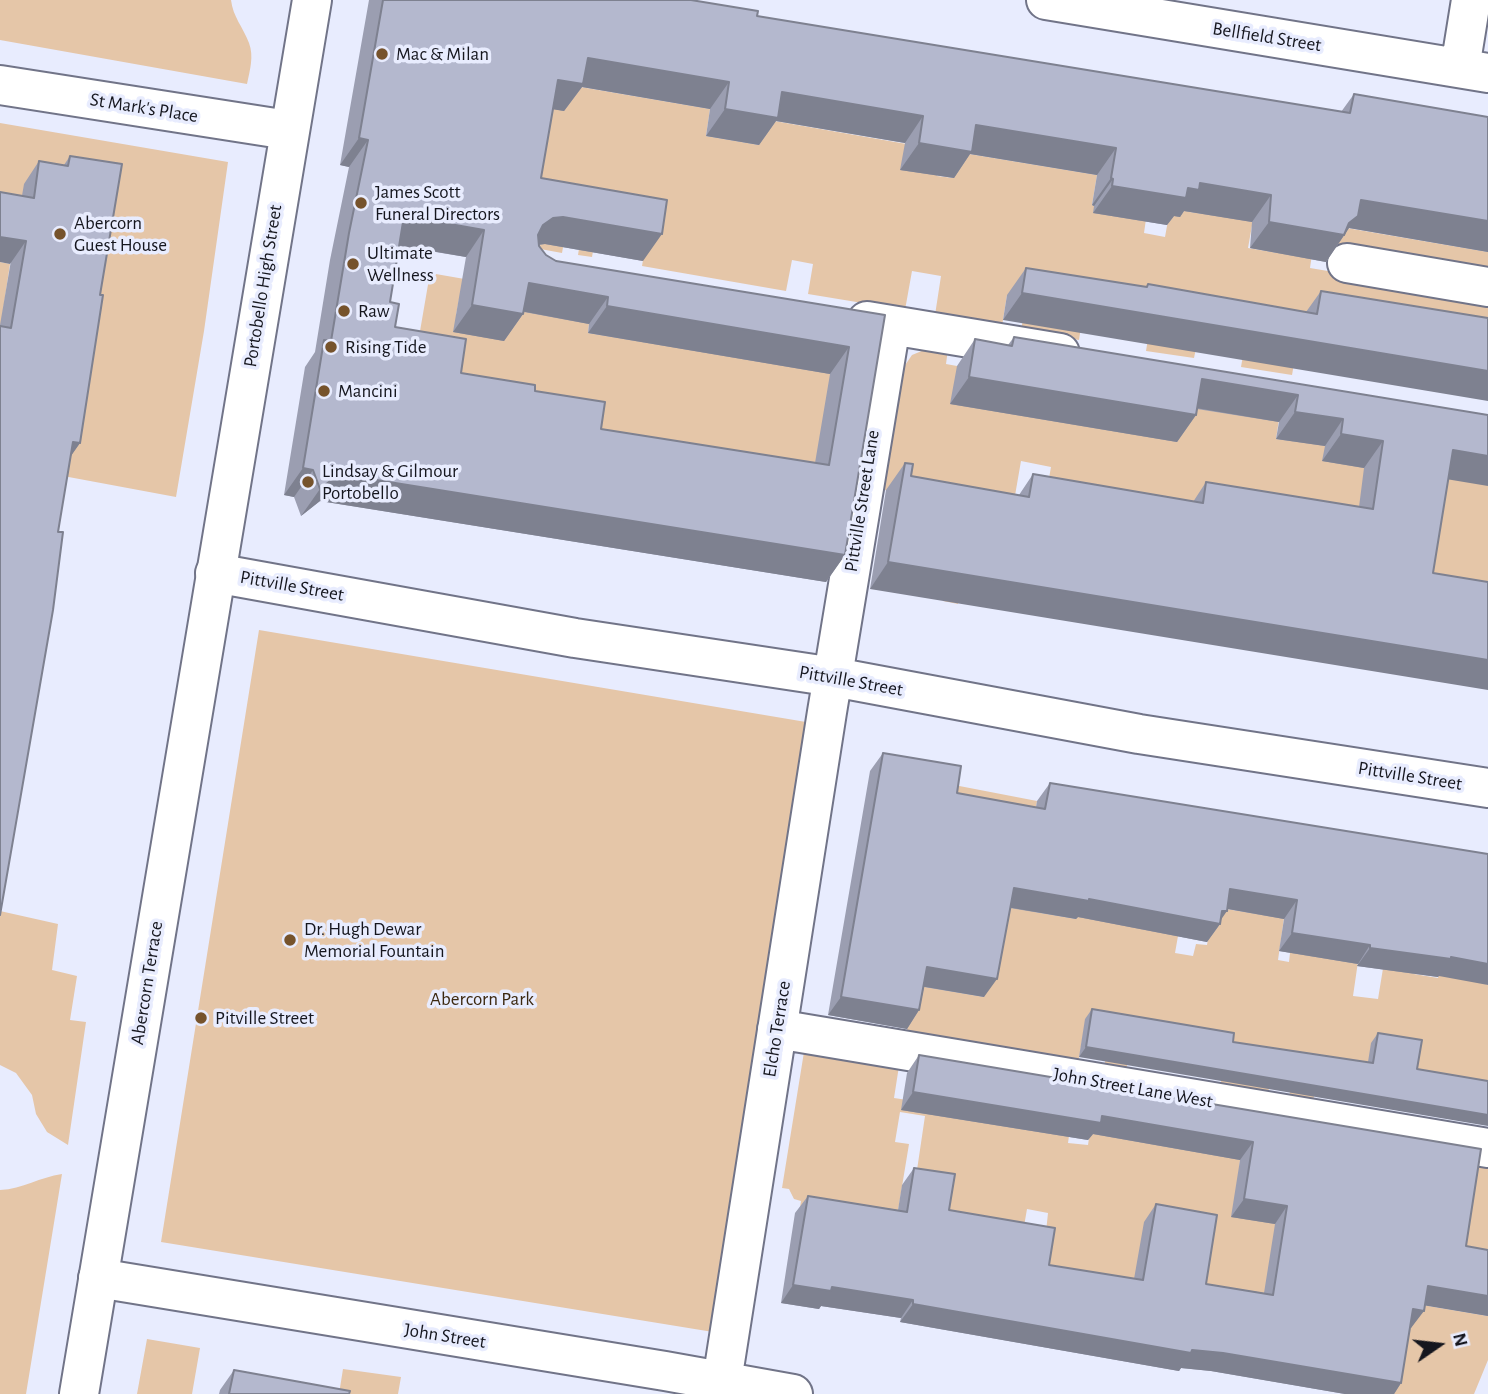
<!DOCTYPE html>
<html>
<head>
<meta charset="utf-8">
<style>
	body { margin:0 }
	#map { position:relative; width:1488px; height:1394px; overflow:hidden; background:#e8ecfe; font-family:"Alegreya Sans",sans-serif }
	canvas { display:block }
	.north { position:absolute; left:1404px; top:1310px; width:70px; height:70px; -webkit-text-stroke:5px #e8ecfe; paint-order:stroke; rotate:76deg; font-size:19px; font-weight:700; line-height:28px; text-align:center; color:#15161e }
	.north::after { content:''; display:block; margin:auto; width:24px; height:32px; background:#15161e; clip-path:polygon(50% 0,100% 100%,50% 72%,0 100%) }
</style>
</head>
<body>
<div id="map">
<canvas width="1488" height="1394"></canvas>
<div class="north">N</div>
</div>
<script>
const c = document.querySelector('canvas').getContext('2d');
c.lineJoin = 'round';
function fillPath(path, color) { c.fillStyle = color; c.fill(path, 'evenodd'); }
function trace(path, color, width, dash) { c.strokeStyle = color; c.lineWidth = width; c.lineCap = dash ? 'butt' : 'round'; c.setLineDash(dash || []); c.stroke(path); }
function label(font, color, halo, rows, align = 'center') {
  c.font = font + ' "Alegreya Sans",sans-serif'; c.lineWidth = 7; c.setLineDash([]); c.textBaseline = 'middle'; c.strokeStyle = halo; c.fillStyle = color; for (const [text, x, y, turn = 0] of rows) {
    c.save(); c.translate(x, y); c.rotate((+turn || 0) * Math.PI / 180); c.textAlign = isNaN(turn) ? turn : align; if (halo) c.strokeText(text, 0, 0); c.fillText(text, 0, 0); c.restore();
  }
}
fillPath(new Path2D(`
	M0,0H231C233,17 243,27 249,43C254,56 250,70 247,84L0,40Z
	M569,85L710,109L706,136L759,145L763,119L941,150L937,176L953,178L957,152L1097,175L1092,205L1094,206L1149,198L1144,233L1165,237L1169,215L1180,216L1184,191L1190,212L1204,214L1256,203L1248,248L1278,253L1335,226L1488,252V276L1313,247L1310,268L1488,298V348L1302,319L1292,375L1241,367L1247,332L1201,324L1194,358L1146,351L1154,301L1084,307L1079,340L1021,330L1027,298L1007,295L1002,326L935,315L941,276L912,271L905,310L808,294L813,264L792,260L786,291L642,266L649,226L598,221L592,257L578,255L584,216L569,213L562,253L524,246L548,108Z
	M0,123L228,162L204,331L176,497L31,470L0,456L18,220L0,218Z
	M0,262L10,264L0,331Z
	M430,273L476,281L473,301L459,299L456,315L513,289L589,324L588,333L866,378L846,498L688,473L373,372L419,337Z
	M929,348L948,349L946,364L957,366L1186,390L1281,406L1276,439L1301,442L1420,428L1488,486V612L1039,535L1051,467L1021,461L1009,530L971,524L958,604L943,601L957,515L891,508L894,492L880,489L901,371L912,355Z
	M259,630L806,722L713,1332L161,1242Z
	M949,784L1037,801L1026,865L1035,912L1076,919L1081,890L1184,902L1175,953L1193,956L1196,944L1207,945L1213,907L1284,918L1278,960L1289,962L1290,953L1361,941L1353,996L1378,999L1388,938L1414,974L1438,978L1440,966L1488,985V1092L1319,1066L1313,1102L1289,1098L1294,1063L1273,1060L1268,1095L1220,1087L1227,1043L1134,1028L1126,1071L1104,1068L1111,1023L1086,1018L1078,1064L906,1035L914,985L984,997L989,967L983,838Z
	M0,911L58,924L52,970L77,976L70,1020L86,1022L68,1145L47,1132L36,1114L32,1095L16,1073L0,1065Z
	M804,1052L899,1066L894,1098L927,1103L1075,1093L1068,1143L1088,1145L1095,1097L1240,1160L1238,1180L1297,1227L1260,1319L1134,1280L1034,1345L1048,1213L1027,1209L1019,1255L913,1197L925,1116L900,1112L895,1142L909,1144L895,1229L799,1214L801,1201L794,1199L789,1189L782,1188Z
	M1470,1160L1488,1162V1270L1448,1255Z
	M62,1174L26,1394H0V1190C23,1189 40,1177 62,1174Z
	M1416,1304L1488,1316V1360L1474,1394H1390Z
	M147,1339L200,1348L192,1394H137Z
	M343,1369L401,1377L398,1394H339Z`), '#e5c6a8');
const minor = new Path2D(`
	M1046,0L1488,73
	M1460,68L1471,0
	M0,85L288,130
	M1347,263L1488,287
	M867,321L1060,353
	M215,573L575,638L834,677L1139,734L1488,788
	M777,1029L1488,1148
	M98,1278L665,1371L793,1394
	M720,1394L827,712L891,325`);
const major = new Path2D(`
	M79,1394L312,0`);
trace(minor, '#717488', 42);
trace(major, '#717488', 42);
trace(minor, '#fff', 38);
trace(major, '#fff', 38);
fillPath(new Path2D(`
	M369,0H691L757,16L1341,112L1354,94L1488,117V252L1349,228L1326,262L1250,248L1252,222L1184,211L1180,217L1174,216L1167,225L1093,213L1094,206L1092,205L1097,175L970,154L954,178L900,170L905,143L776,121L759,145L706,136L710,109L582,87L564,111L553,109L541,178L643,261L545,244L539,245L546,255L556,261L885,315L845,555L826,582L320,501L301,516L294,497L284,495L305,367L315,352L330,260L349,167L340,165ZM399,246L466,257L453,332L504,341L523,314L524,312L589,324L588,333L830,374L815,463L601,429L535,391L461,373L395,327L390,302Z
	M70,156L100,295L80,443L71,455L58,532L0,915V325L24,184L39,161L64,165Z
	M1026,268L1146,287L1148,284L1306,312L1321,291L1488,318L1003,320L1007,295Z
	M1014,337L1488,415L1448,480L1433,573L870,589L886,490L905,463L911,476L1019,495L1033,474L1193,502L1206,482L1359,507L1364,468L1322,461L1325,446L1276,439L1279,422L1197,409L1196,415L1177,442L950,404L957,366L975,339L1008,345Z
	M883,753L957,793L1036,807L1037,801L1050,783L1488,854L1438,977L1357,966L1358,964L1279,951L1284,919L1227,909L1220,920V924L1207,942L1078,917L1076,919L1010,908L984,997L924,987L919,1010L907,1029L828,1015L870,771Z
	M1092,1009L1233,1042L1368,1062L1371,1043L1378,1033L1417,1069L1079,1057L1085,1019Z
	M919,1055L1481,1149L1466,1246L1488,1250V1316L1425,1305L1411,1328H1410L1401,1383L1394,1394H1345L1211,1371L1181,1368L1179,1371L900,1322L901,1318L821,1306L819,1309L781,1303L795,1213L808,1196L898,1210L902,1185L914,1168L949,1210L1049,1265L1134,1279L1144,1222L1156,1204L1206,1284L1264,1293L1275,1224L1231,1217L1240,1160L1093,1134L1088,1140L901,1110L907,1073Z
	M234,1370L349,1394H219L220,1390Z`), '#9b9eb1');
fillPath(new Path2D(`
	M588,58L729,82L710,109L582,87L564,111L539,107L558,80Z
	M782,92L923,116L905,143L776,121L759,145L706,136L725,109Z
	M976,125L1116,148L1097,175L970,154L954,178L900,170L919,143Z
	M359,138L368,140L349,167L340,165Z
	M1111,178L1113,179L1094,206L1092,205Z
	M1200,183L1271,195L1252,222L1184,211L1180,217L1174,216L1167,225L1093,213L1112,186L1188,188Z
	M1361,200L1488,221V252L1349,228L1326,262L1250,248L1269,222Z
	M404,216L484,230L466,257L385,243Z
	M563,217L662,234L643,261L545,244L534,245L543,225L553,218Z
	M0,237L26,241L10,264L0,262Z
	M529,283L608,297L589,324L510,309Z
	M1022,293L1488,371V401L1003,320Z
	M472,305L523,314L504,341L453,332Z
	M607,306L849,347L830,374L588,333Z
	M969,377L1196,415L1177,442L950,404Z
	M1202,379L1298,395L1279,422L1184,406Z
	M1295,412L1343,419L1325,446L1276,439Z
	M1341,434L1383,441L1364,468L1322,461Z
	M73,442L80,443L64,466Z
	M1453,450L1488,456V486L1434,477Z
	M303,468L313,470L294,497L284,495Z
	M339,474L845,555L826,582L320,501L301,516L320,489Z
	M888,562L1488,660V690L870,589Z
	M1014,888L1089,899L1227,911L1218,924H1220L1207,942L1078,917L1076,919L1001,906Z
	M1230,889L1297,900L1284,919L1217,907Z
	M1292,933L1370,945L1358,964L1279,951Z
	M1370,948L1451,957L1488,964V985L1439,976L1438,977L1357,966Z
	M927,967L997,979L984,997L914,985Z
	M841,997L919,1010L907,1029L828,1015Z
	M1086,1047L1488,1115V1126L1079,1057Z
	M913,1092L1102,1116L1253,1142L1240,1160L1093,1134L1088,1140L901,1110Z
	M1244,1199L1287,1206L1275,1224L1231,1217Z
	M793,1285L832,1287L913,1300L901,1318L821,1306L819,1309L781,1303Z
	M1428,1286L1488,1296V1316L1416,1304Z
	M913,1304L1192,1350L1223,1353L1401,1383L1394,1394H1345L1211,1371L1181,1368L1179,1371L900,1322Z
	M1413,1309L1424,1311L1411,1328L1401,1326Z`), '#7e8190');
const building = new Path2D(`
	M383,0H691L758,11L757,16L1350,113L1354,94L1488,117V221L1361,200L1358,216L1349,223L1344,235L1269,222L1271,195L1200,183L1199,190L1188,188L1186,198L1112,186L1113,179L1111,178L1116,148L976,125L972,152L919,143L923,116L782,92L778,118L725,109L729,82L588,58L583,84L558,80L541,178L667,200L662,234L563,217L553,218L543,225L538,235L539,246L546,255L556,261L885,315L845,555L339,474L320,489L313,470L303,468L324,340L331,341L349,233L368,140L359,138ZM404,216L484,230L472,305L523,314L529,283L608,297L607,306L849,347L829,465L601,429L605,402L535,391V385L461,373L466,339L395,327L399,304L390,302Z
	M70,156L122,164L100,295H103L80,443L73,442L58,532H63L53,610L0,915V326L11,328L26,241L0,237V192L34,198L39,161L68,166Z
	M1026,268L1147,287L1148,284L1317,314L1321,291L1488,318V371L1022,293Z
	M1014,337L1488,415V456L1453,450L1433,573L1488,582V660L888,562L905,463L913,464L911,476L1029,497L1033,474L1203,503L1206,482L1373,509L1383,441L1341,434L1343,419L1295,412L1298,395L1202,379L1196,415L969,377L975,339L1012,346Z
	M883,753L961,766L957,793L1045,809L1050,783L1488,854V964L1451,957V959L1370,948V945L1292,933L1297,900L1230,889L1227,911H1222L1220,924L1089,899V901L1014,888L997,979L927,967L919,1010L841,997Z
	M1092,1009L1234,1033L1233,1042L1373,1063L1378,1033L1422,1040L1417,1069L1488,1081V1115L1086,1047Z
	M919,1055L1481,1149L1466,1246L1488,1250V1296L1428,1286L1424,1311L1413,1309L1401,1383L1223,1353L1192,1350L1191,1353L913,1304V1300L832,1287L831,1291L793,1285L808,1196L907,1212L914,1168L955,1174L949,1210L1055,1228L1049,1265L1143,1280L1156,1204L1217,1215L1206,1284L1273,1295L1287,1206L1244,1199L1253,1142L1102,1116L1101,1123L913,1092Z
	M234,1370L350,1391L349,1394H229Z`);
fillPath(building, '#b4b8ce');
trace(building, '#7e8190', 2);
for (const [x, y, r, color] of [
	[382,54,7,"#76532c"],
	[361,203,7,"#76532c"],
	[60,234,7,"#76532c"],
	[353,264,7,"#76532c"],
	[344,311,7,"#76532c"],
	[331,347,7,"#76532c"],
	[324,391,7,"#76532c"],
	[308,482,7,"#76532c"],
	[290,940,7,"#76532c"],
	[201,1018,7,"#76532c"]
]) { const dot = new Path2D(); dot.arc(x, y, r, 0, 2 * Math.PI); c.fillStyle = color; c.fill(dot); trace(dot, '#e8ecfe', 2.5); }
label('19px', '#15161e', '#e8ecfe', [
	["Bellfield Street",1267,37,9],
	["St Mark's Place",144,108,9],
	["Portobello High Street",263,286,-81],
	["Pittville Street Lane",862,501,-81],
	["Pittville Street",292,586,10],
	["Pittville Street",851,681,10],
	["Pittville Street",1410,776,9],
	["Abercorn Terrace",147,983,-81],
	["Elcho Terrace",777,1029,-81],
	["John Street Lane West",1133,1088,10],
	["John Street",445,1336,9]
]);
label('19px', '#15161e', '#e8ecfe', [
	["Mac & Milan",396,54],
	["James Scott",375,192],
	["Funeral Directors",375,214],
	["Abercorn",74,223],
	["Guest House",74,245],
	["Ultimate",367,253],
	["Wellness",367,275],
	["Raw",358,311],
	["Rising Tide",345,347],
	["Mancini",338,391],
	["Lindsay & Gilmour",322,471],
	["Portobello",322,493],
	["Dr. Hugh Dewar",304,929],
	["Memorial Fountain",304,951],
	["Pitville Street",215,1018]
], 'left');
label('19px', '#3c2810', '#e8ecfe', [
	["Abercorn Park",482,999]
]);
</script>
</body>
</html>
